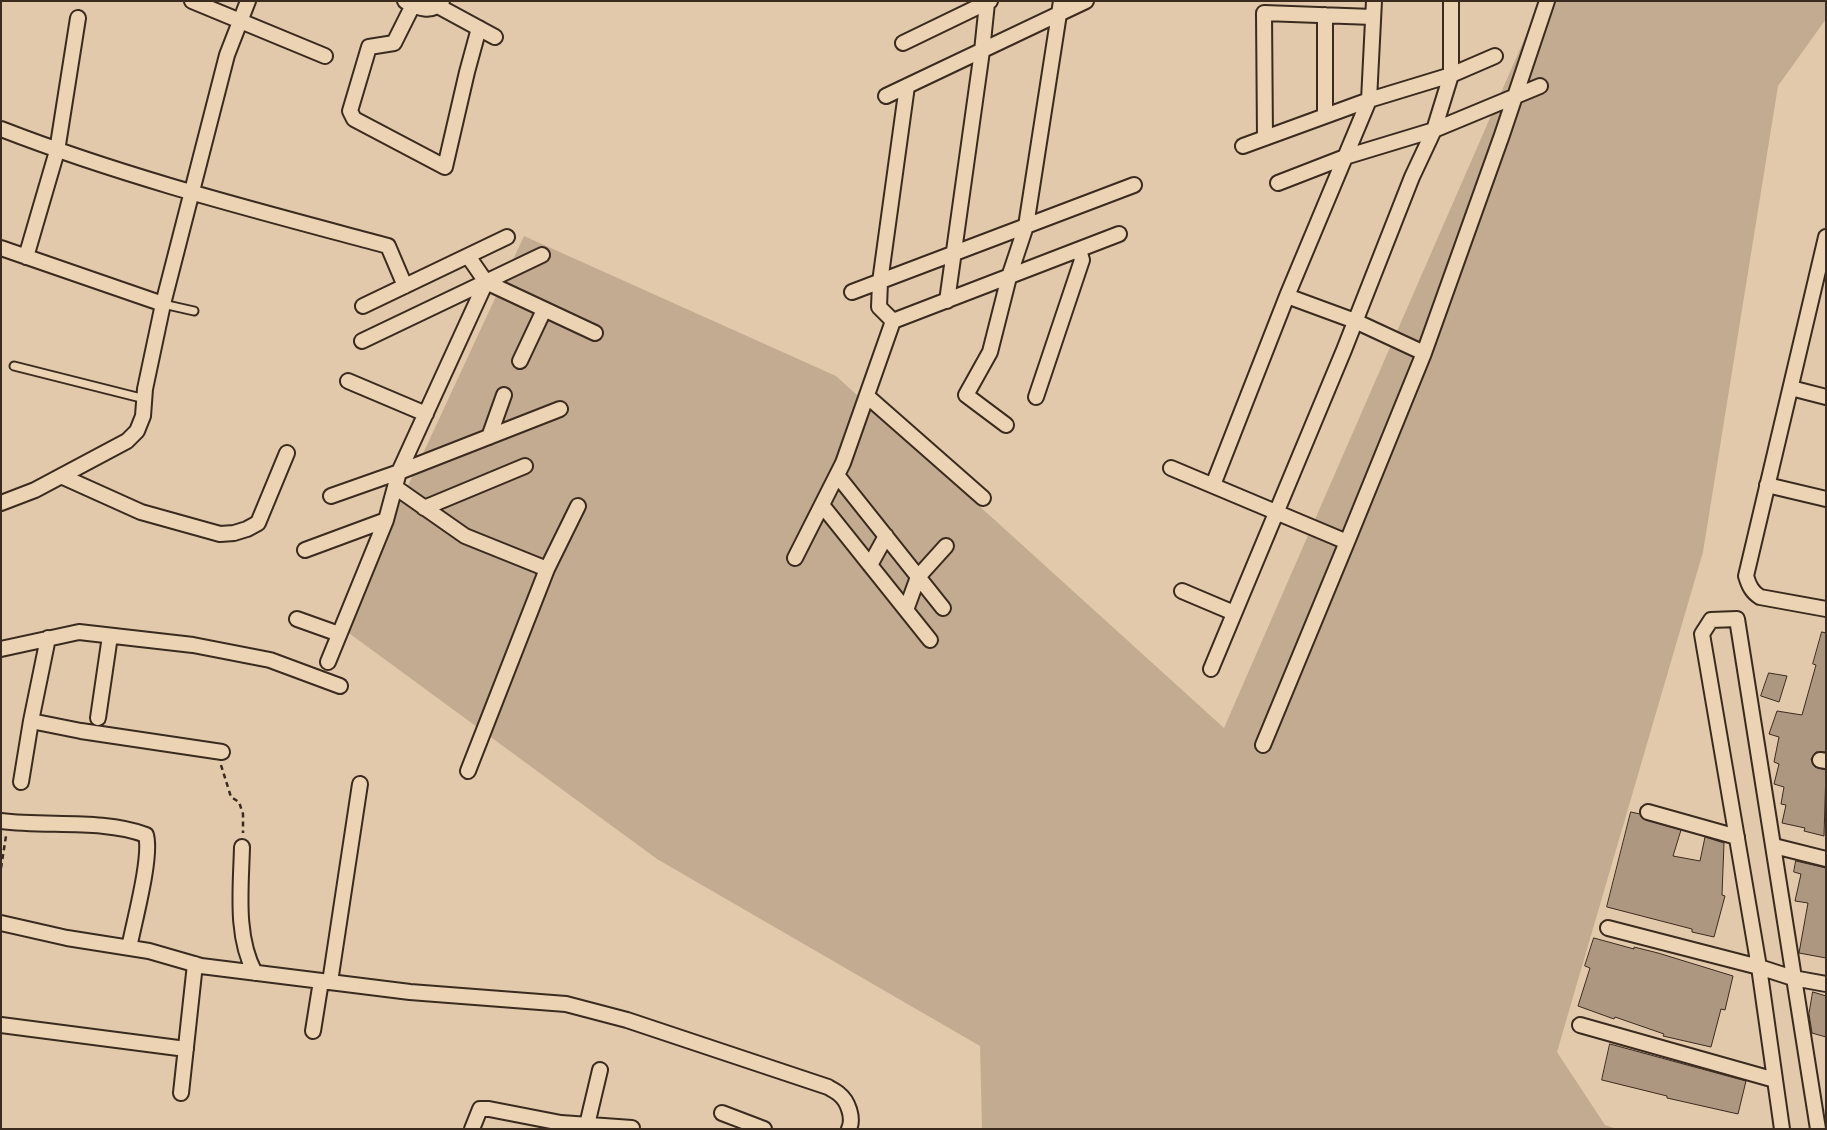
<!DOCTYPE html>
<html>
<head>
<meta charset="utf-8">
<style>
	body { margin:0 }
	#map { position:relative; width:1827px; height:1130px; overflow:hidden; background:#e2c9ab; font-family:"Playpen Sans",sans-serif }
	canvas { display:block }
	.frame { position:absolute; inset:0; border:2px solid #3b2a1e; pointer-events:none }
</style>
</head>
<body>
<div id="map">
<canvas width="1827" height="1130"></canvas>
<div class="frame"></div>
</div>
<script>
const c = document.querySelector('canvas').getContext('2d');
c.lineJoin = 'round';
function fillPath(path, color) { c.fillStyle = color; c.fill(path, 'evenodd'); }
function trace(path, color, width, dash) { c.strokeStyle = color; c.lineWidth = width; c.lineCap = dash ? 'butt' : 'round'; c.setLineDash(dash || []); c.stroke(path); }
fillPath(new Path2D(`
	M1541,1H1826V19L1778,86L1703,552L1557,1052L1605,1125L1617,1129H982L980,1046L657,859L342,628L524,236L836,376L1224,728Z`), '#c3ab91');
const building = new Path2D(`
	M1822,632L1826,633V752H1816L1811,759L1815,767L1826,770L1824,836L1804,831L1805,828L1782,823L1786,805L1781,804L1784,787L1774,784L1779,764L1774,762L1779,737L1769,734L1777,711L1802,715L1816,665L1813,664Z
	M1769,673L1787,676L1779,702L1761,696Z
	M1631,812L1640,814L1646,820L1681,830L1673,856L1700,861L1705,837L1724,843L1722,895L1725,896L1714,937L1692,932V929L1607,907Z
	M1796,861L1826,868V958L1799,953L1808,903L1795,901L1801,874L1794,872Z
	M1594,938L1634,949V947L1658,953L1733,976L1725,1010L1721,1009L1711,1047L1663,1036L1664,1034L1615,1017L1614,1019L1578,1006L1590,968L1585,966Z
	M1813,992L1826,996V1037L1812,1033L1809,1014Z
	M1610,1044L1746,1081L1738,1114L1667,1098V1096L1602,1080Z`);
fillPath(building, '#ae9780');
trace(building, '#3b2a1e', 1);
const lane = new Path2D(`
	M163,304L194,311
	M14,366L145,399`);
const street = new Path2D(`
	M192,1L325,56
	M405,1C418,8 432,14 442,1
	M413,5L394,43L369,47L350,111L354,119L445,167L467,72L479,28
	M438,6L495,37
	M903,43L990,1
	M907,86L880,282L879,307L893,321L1119,234
	M886,96L1086,1
	M1325,116V15
	M1,129C127,178 258,211 388,246L405,286
	M1265,138L1264,13L1373,17
	M1243,146L1369,100L1451,75L1495,56
	M1278,183L1345,157L1434,130L1540,86
	M1826,237L1746,576C1749,586 1752,592 1760,597L1826,609
	M1,248L163,304
	M468,256L486,282L595,333
	M26,257L57,151L78,18
	M852,292L1134,185
	M947,301L982,51L987,3
	M363,306L507,237
	M362,341L542,255
	M1424,353L1502,135L1547,1
	M520,361L544,310
	M348,381L426,414
	M1791,388L1826,397
	M867,396L983,498
	M1036,397L1082,260L1079,250
	M1006,425L966,395L990,352L1009,277L1026,226L1061,1
	M489,437L504,395
	M1171,468L1347,542L1424,353L1355,321L1287,296
	M837,475L943,608
	M61,476L141,512L220,534L234,533L247,529L258,523L287,453
	M1213,485L1287,296L1369,100L1374,1
	M1767,485L1826,499
	M395,487L465,536L547,569
	M331,496L399,472L560,409
	M1,503L35,490L127,441L137,431L143,416L145,389L163,304L227,55L248,1
	M822,505L930,640
	M424,508L525,466
	M305,550L386,520
	M795,558L843,463L893,321
	M870,565L886,536
	M1182,591L1234,613
	M906,610L918,577L946,546
	M297,619L339,634
	M1,649L79,632L193,645L270,660L340,686
	M328,662L386,520L399,472L486,282
	M1211,669L1344,350L1412,177L1434,130L1451,75V1
	M98,718L110,636
	M31,721L81,731L222,752
	M1263,745L1347,542
	M1820,760L1826,761
	M468,771L547,569L578,506
	M21,782L31,721L48,638
	M1648,812L1737,837
	M1,821C47,827 103,819 146,835C152,857 134,922 129,948
	M1774,846L1826,859
	M242,847C241,888 235,936 255,973
	M1,923L67,938L149,951L201,966L410,992L566,1004L627,1020L828,1087C831,1089 836,1091 839,1094C848,1101 854,1118 849,1129
	M1608,928L1759,967L1793,978L1826,984
	M330,982L360,784
	M1,1025L186,1049
	M1580,1025L1775,1080
	M313,1031L321,981
	M181,1093L195,964
	M722,1113L764,1129
	M472,1129L480,1109H489L561,1123L632,1128
	M586,1129L600,1070
	M1782,1129L1759,967L1702,634L1711,620L1737,619L1818,1129`);
trace(lane, '#3b2a1e', 11);
trace(street, '#3b2a1e', 18);
trace(new Path2D(`
	M221,765L231,797L239,802L243,814V833
	M1,868L6,836`), '#3b2a1e', 2.5, [5, 4]);
trace(lane, '#ecd3b4', 7);
trace(street, '#ecd3b4', 14);
</script>
</body>
</html>
